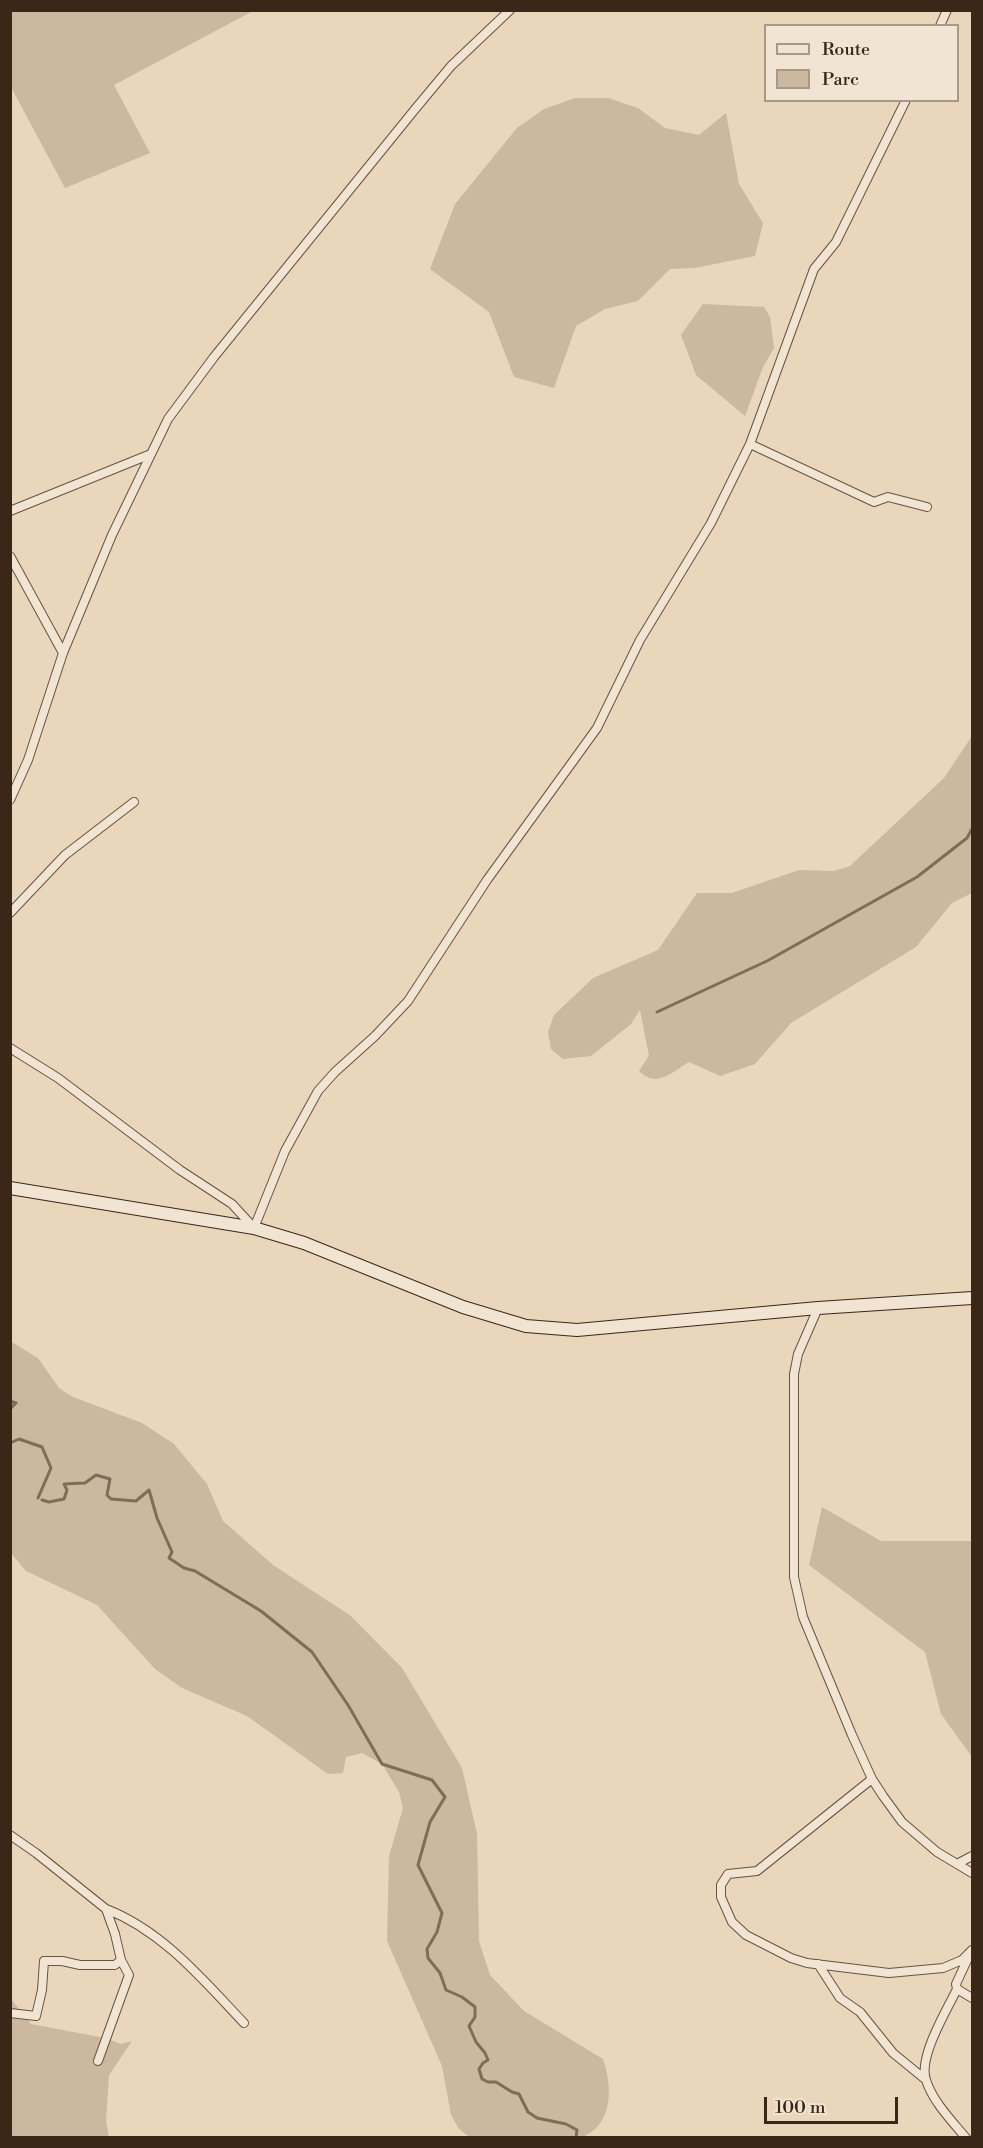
<!DOCTYPE html>
<html>
<head>
<meta charset="utf-8">
<style>
	body { margin:0 }
	#map { position:relative; width:983px; height:2148px; overflow:hidden; background:#ead6ba; font-family:"Libre Bodoni",serif }
	canvas { display:block }
	.frame { position:absolute; inset:0; border:12px solid #3c2618; pointer-events:none }
	.legend { position:absolute; left:764px; top:24px; width:195px; height:78px; box-sizing:border-box; background:#f1e4d2; border:2px solid #a99888; margin:0; padding:8px 10px; list-style:none; font-size:18px; color:#3c2618 }
	.legend li { display:flex; align-items:center; gap:12px; height:30px }
	.legend b { width:30px; border:2px solid #a99888 }
	.scale { position:absolute; left:764px; top:2097px; width:134px; height:27px; box-sizing:border-box; border:3px solid #3c2618; border-top:0; padding-left:8px; font-size:18px; line-height:21px; white-space:nowrap; color:#3c2618; -webkit-text-stroke:4px #f1e4d2; paint-order:stroke }
</style>
</head>
<body>
<div id="map">
<canvas width="983" height="2148"></canvas>
<div class="frame"></div>
<ul class="legend">
<li><b style="height:8px;background:#f1e4d2"></b>Route</li>
<li><b style="height:16px;background:#ccb89e"></b>Parc</li>
</ul>
<div class="scale">100 m</div>
</div>
<script>
const c = document.querySelector('canvas').getContext('2d');
c.lineJoin = 'round';
function fillPath(path, color) { c.fillStyle = color; c.fill(path, 'evenodd'); }
function trace(path, color, width, dash) { c.strokeStyle = color; c.lineWidth = width; c.lineCap = dash ? 'butt' : 'round'; c.setLineDash(dash || []); c.stroke(path); }
fillPath(new Path2D(`
	M10,11L11,10L253,11L114,85L150,153L65,188L11,87Z
	M575,98H608L638,108L665,128L699,135L726,113L739,184L763,223L755,256L695,268L670,269L638,301L605,309L576,326L554,388L514,377L489,312L430,269L455,204L517,128L544,109Z
	M703,304L764,307L770,317L774,348L763,367L745,416L696,375L681,335Z
	M972,736V893L952,903L916,947L791,1023L755,1064L720,1076L689,1062C672,1072 657,1089 639,1071L649,1056L640,1010L631,1024L591,1056L563,1059L551,1049L548,1032L554,1015L593,978L658,950L697,893H732L799,870L834,871L850,866L944,778Z
	M10,1341L38,1358L59,1388L73,1397L142,1423L174,1444L207,1484L223,1521L273,1565L351,1616L402,1668L462,1768L477,1834L479,1941L490,1975L524,2011L603,2059C612,2086 614,2121 585,2136C576,2141 486,2138 469,2137L459,2129L451,2115L442,2066L387,1941L389,1856L403,1808L399,1792L382,1764L362,1753L346,1757L343,1773L328,1774L247,1716L182,1688L155,1669L97,1605L26,1571L11,1553Z
	M822,1507L881,1541H972V1757L941,1714L925,1652L809,1565Z
	M11,1999L31,2024L105,2038L121,2044L132,2041L109,2075L106,2121L109,2137L11,2138Z`), '#ccb89e');
trace(new Path2D(`
	M657,1012L767,961L917,877L967,838L972,829
	M10,1401L16,1403L10,1409
	M10,1443L19,1439L42,1447L51,1468L38,1498
	M42,1500L49,1502L64,1499L67,1490L64,1484L85,1483L96,1475L110,1479L107,1495L111,1499L136,1501L149,1490L157,1518L172,1552L169,1558L184,1568L195,1571L261,1611L312,1652L348,1705L382,1764L432,1780L445,1797L430,1822L418,1865L442,1913L437,1932L427,1949L428,1958L440,1973L446,1990L462,1997L475,2007V2017L469,2026L476,2042L485,2053L488,2060L483,2063L479,2069L482,2079L488,2082H496L512,2092L519,2094L528,2112L537,2118L566,2124L577,2130L576,2138`), '#816c58', 3);
const street = new Path2D(`
	M940,26L947,10
	M750,444L874,502L888,497L927,507
	M10,511L151,454
	M10,556L63,653
	M10,800L28,760L63,653L112,535L168,419L214,357L416,108L451,66L510,10
	M10,913L65,855L134,802
	M10,1048L58,1078L180,1170L232,1204L254,1228L285,1151L318,1091L335,1072L375,1036L408,1001L487,880L597,728L640,640L711,523L750,444L814,269L836,242L906,100
	M818,1308L798,1354L794,1374V1577L803,1617L852,1735L872,1779L883,1796L902,1822L937,1852L972,1873
	M872,1779L757,1871L728,1874L721,1885V1897L732,1922L746,1935L791,1958L807,1963L889,1973L943,1968L962,1960L972,1950
	M10,1835L36,1853L106,1909L115,1934L121,1960L129,1975L98,2061
	M957,1864L972,1856
	M106,1909C163,1931 203,1980 244,2023
	M969,1956L956,1984L957,1989L972,1998
	M818,1964L840,1998L860,2012L893,2053L926,2080
	M957,1989C947,2010 918,2057 926,2080C933,2102 952,2121 966,2138
	M10,2013L36,2016L42,1990L44,1961H62L80,1965H115L121,1960`);
const secondary = new Path2D(`
	M10,1188L254,1228L304,1243L463,1307L526,1326L577,1330L818,1308L972,1298`);
trace(street, '#685240', 10);
trace(secondary, '#3c2618', 14);
trace(street, '#f1e4d2', 8);
trace(secondary, '#f1e4d2', 12);
</script>
</body>
</html>
